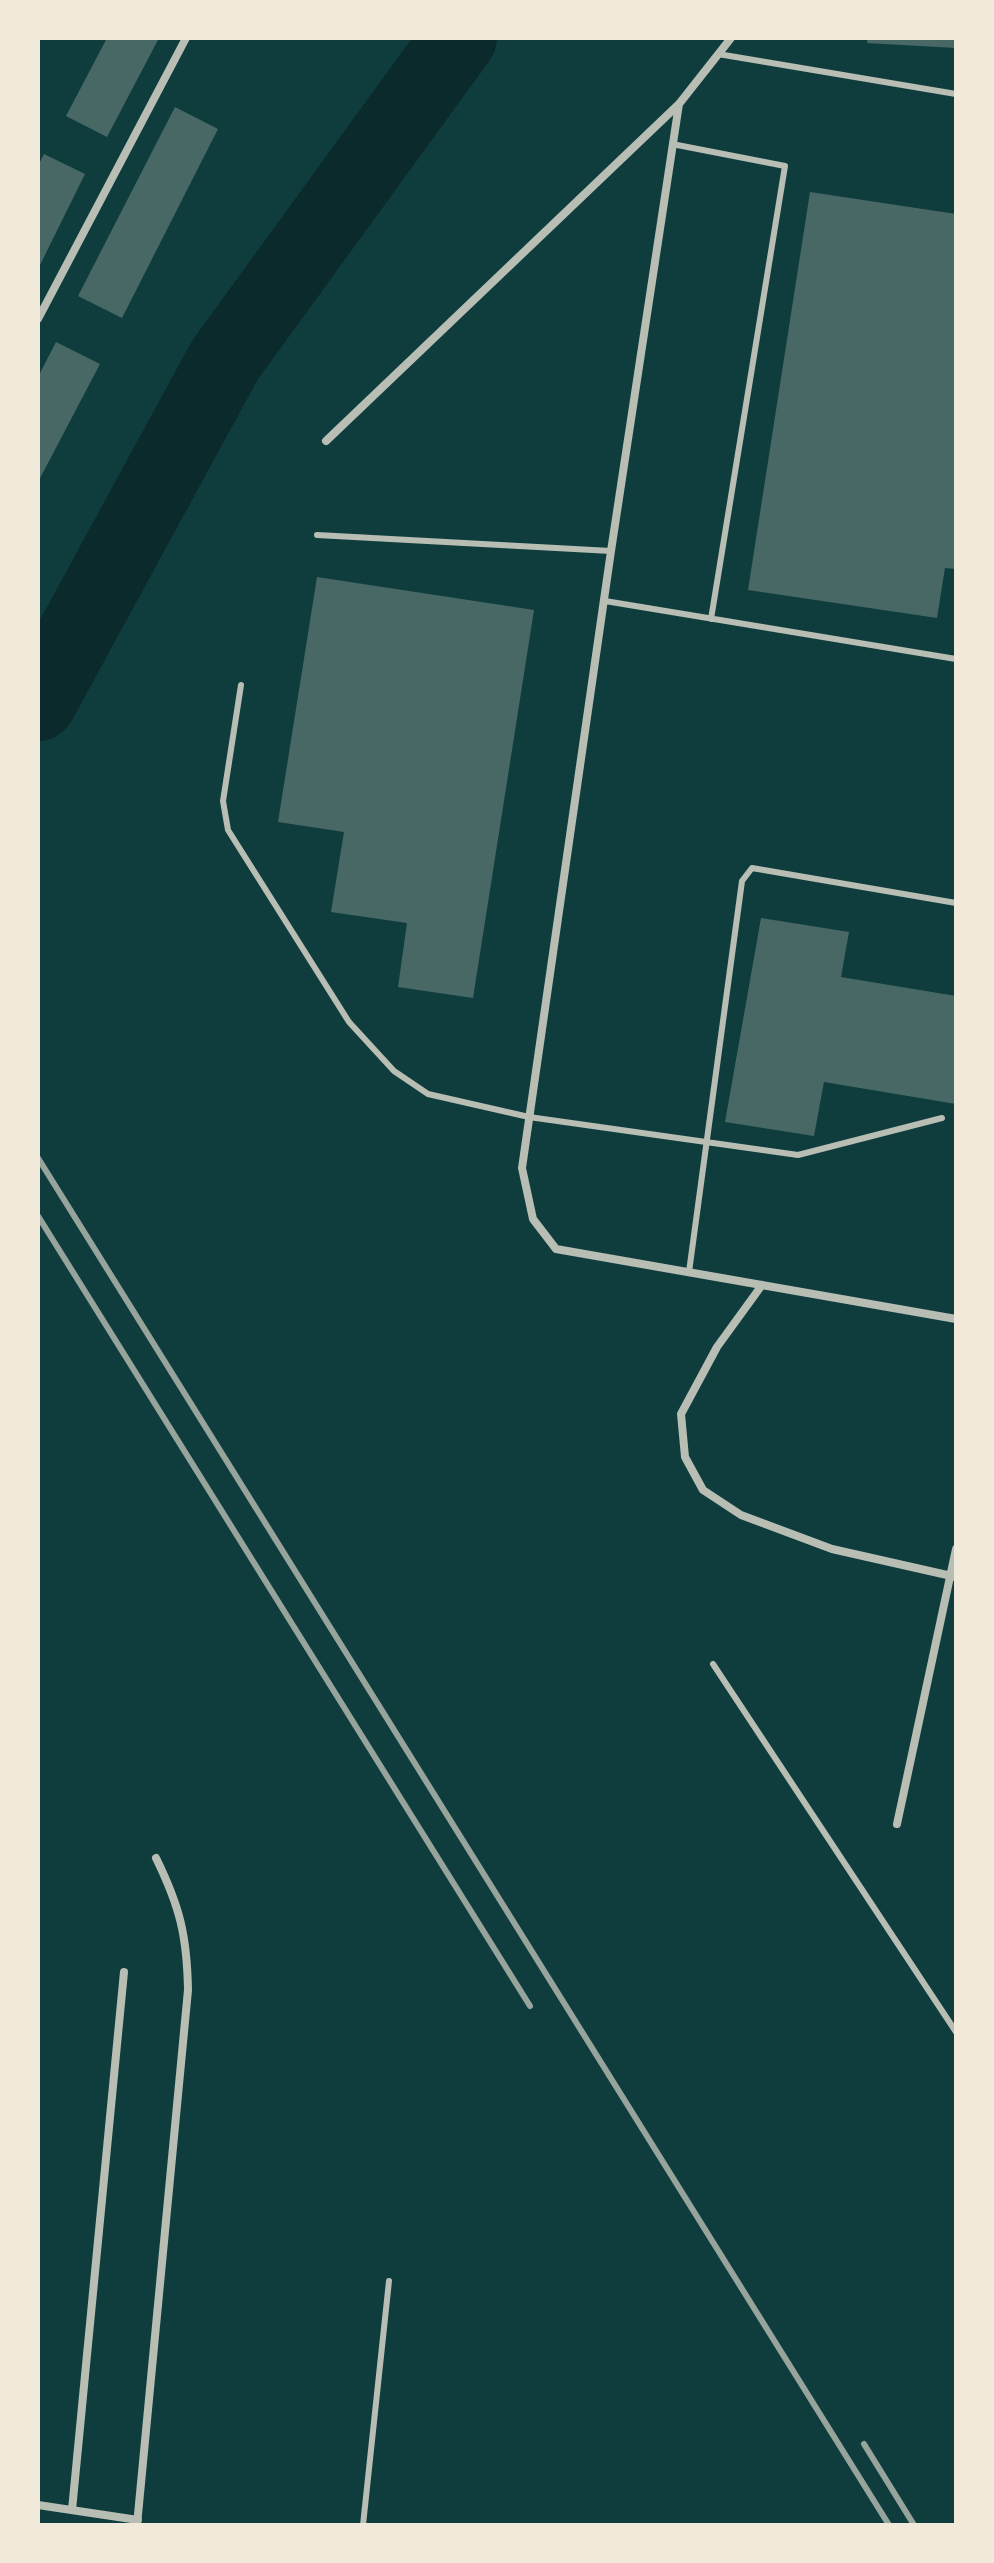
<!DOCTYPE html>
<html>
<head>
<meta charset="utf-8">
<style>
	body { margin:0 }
	#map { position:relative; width:994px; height:2563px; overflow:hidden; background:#0f3d3e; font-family:"Source Sans 3",sans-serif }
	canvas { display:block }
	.frame { position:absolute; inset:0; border:40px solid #f1e9da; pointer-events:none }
</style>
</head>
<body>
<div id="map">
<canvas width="994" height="2563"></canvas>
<div class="frame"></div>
</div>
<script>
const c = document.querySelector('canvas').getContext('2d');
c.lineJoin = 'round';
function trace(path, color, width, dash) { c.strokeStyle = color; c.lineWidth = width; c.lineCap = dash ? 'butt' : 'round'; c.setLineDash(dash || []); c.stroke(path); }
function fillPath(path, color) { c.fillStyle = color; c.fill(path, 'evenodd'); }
trace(new Path2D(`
	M38,703L225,360L459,38`), '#0a2a2b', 76);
fillPath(new Path2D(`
	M107,38H159L107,137L66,116Z
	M868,38H956V48L867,43Z
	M175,107L218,129L122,318L78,296Z
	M44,154L85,174L38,269V166Z
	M810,192L956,214V569L945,568L937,618L748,590Z
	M56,342L100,364L38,482V377Z
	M317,577L534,610L473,998L398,987L407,923L331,912L344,832L278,822Z
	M761,918L849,932L841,977L956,996V1104L824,1082L814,1136L725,1122Z`), '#486865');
trace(new Path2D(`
	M718,54L956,94
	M672,144L785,166L711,619
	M317,535L611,551
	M605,601L956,659
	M241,685L223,801L228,830L349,1022L394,1071L428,1094L529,1117L798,1155L942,1118
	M689,1272L742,881L752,868L956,903
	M713,1664L956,2032
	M363,2525L389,2281`), '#b8beb3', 6);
trace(new Path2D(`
	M679,104L611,551L522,1168L533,1219L556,1249L956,1319
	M38,319L186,38
	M326,441L679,104L731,38
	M762,1285L717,1347L681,1414L685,1457L703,1490L741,1515L832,1549L956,1577
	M897,1824L956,1549
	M38,2505L138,2520
	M72,2510L124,1972
	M137,2525L188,1990C187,1936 180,1907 156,1858`), '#b8beb3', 8);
trace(new Path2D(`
	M38,1158L889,2525
	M38,1216L530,2006
	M864,2444L914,2525`), '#97a49c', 6);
</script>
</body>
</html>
